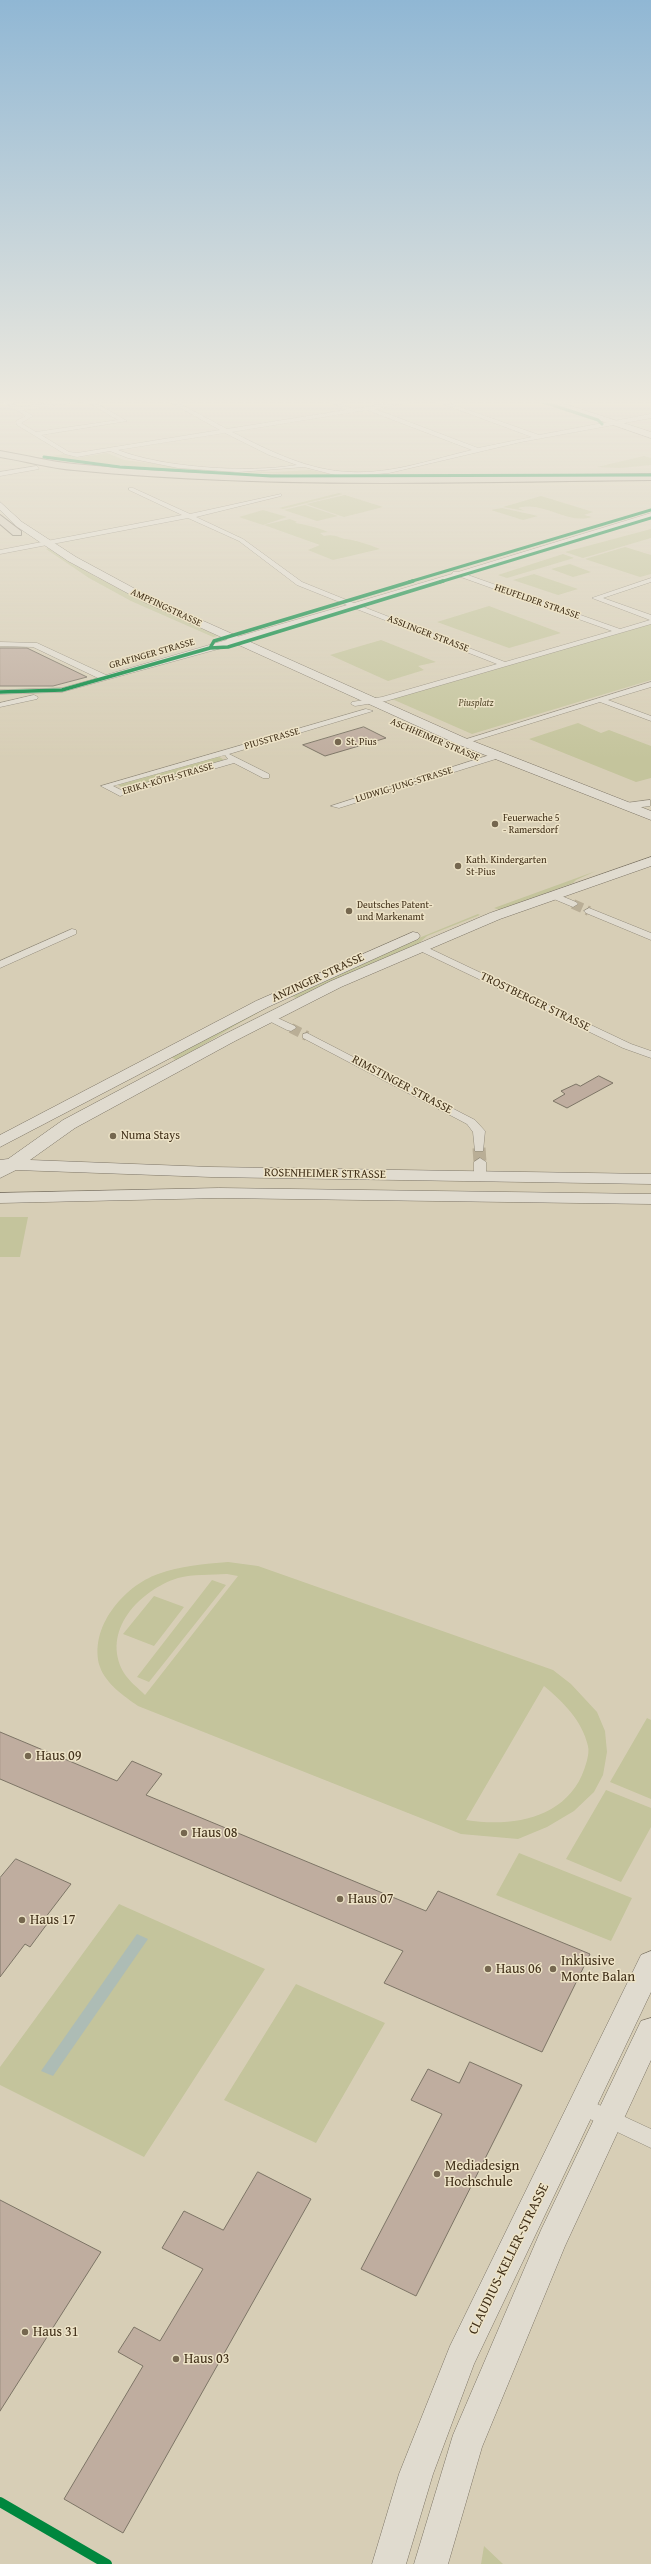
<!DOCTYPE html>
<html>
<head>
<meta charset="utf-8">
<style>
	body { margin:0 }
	canvas { display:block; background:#d7ceb6 }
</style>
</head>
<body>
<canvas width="651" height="2564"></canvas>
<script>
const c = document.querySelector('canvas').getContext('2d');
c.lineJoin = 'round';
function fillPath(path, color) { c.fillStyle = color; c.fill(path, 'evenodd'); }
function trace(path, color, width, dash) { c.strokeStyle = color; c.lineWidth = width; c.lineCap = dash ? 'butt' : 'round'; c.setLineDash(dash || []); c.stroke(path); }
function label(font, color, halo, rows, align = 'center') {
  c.font = font + ' "Gentium Book Plus",serif'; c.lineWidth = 3; c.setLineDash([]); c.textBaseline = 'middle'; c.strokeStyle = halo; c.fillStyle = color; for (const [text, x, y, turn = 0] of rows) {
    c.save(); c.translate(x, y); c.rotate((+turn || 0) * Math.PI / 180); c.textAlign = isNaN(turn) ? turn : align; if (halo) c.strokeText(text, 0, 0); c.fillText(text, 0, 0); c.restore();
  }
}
fillPath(new Path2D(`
	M107,453L124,460L209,470L275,472L310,470L344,476L153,469L47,457L63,454L77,458Z
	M644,456L651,458V465L620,468L597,467Z
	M339,493L343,494L283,509L279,508Z
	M345,495L383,507L344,517L306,504Z
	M541,496L593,512L584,515L592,517C567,525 543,500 518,508L525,511L503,507Z
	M305,505L338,516L317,521L284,510Z
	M502,508L538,516L523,520L491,510Z
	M263,510L287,517L263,525L239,517Z
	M290,519L297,522L295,523C307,525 316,527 328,532L320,533L324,536C334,533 342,539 346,539C359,541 367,544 380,549L333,560L308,550L320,545L264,525Z
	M651,529V538L583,558L565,552Z
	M625,547L651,555V574L640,577L585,559Z
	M49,548L96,577L218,636L213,637L131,601L89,578L46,549Z
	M563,554L574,558L507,578L498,575Z
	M570,564L591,572L573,577L551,569Z
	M534,574L578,589L558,595L513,580Z
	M489,606L561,633L509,648L437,622Z
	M651,623V680L472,734L392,699Z
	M381,640L436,662L418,666L424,670L388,681L330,655Z
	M578,723L601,733L609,730L651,746V778L636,782L529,739Z
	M216,755L226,761L126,789L116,784Z
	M596,871L576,880L573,883L500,910L494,908Z
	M478,914L480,915L427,936L419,943L297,998L290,996L377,955Z
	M256,1012L258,1013C229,1028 205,1045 176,1060L171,1057Z
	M0,1217H28L20,1257H0Z
	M228,1562L258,1566L553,1670L571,1684L597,1712L605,1731L607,1752L603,1775L594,1792L574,1811L547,1827L518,1839L461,1834L138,1706C124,1696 106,1684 100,1667C88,1628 124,1586 158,1574C180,1566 204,1564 228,1562ZM227,1574L238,1576L145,1695C138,1688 129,1681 124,1673C100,1631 140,1590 178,1578C193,1574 211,1575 227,1574ZM544,1686C563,1702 582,1720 588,1746C590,1754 585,1768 582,1775C562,1820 509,1827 466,1820Z
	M212,1580L226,1585L149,1682L137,1677Z
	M154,1596L184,1607L154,1646L123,1634Z
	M647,1718L651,1720V1799L610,1782Z
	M606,1790L651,1808V1827L621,1882L566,1859Z
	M519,1853L632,1898L611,1941L496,1895Z
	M119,1904L265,1969L144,2157L0,2085V2067Z
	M296,1984L385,2023L316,2143L224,2100Z
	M484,2546L503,2564H481Z`), '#c4c49c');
fillPath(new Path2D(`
	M137,1934L148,1939L53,2076L41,2071Z`), '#adbcb5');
const building = new Path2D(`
	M0,648H27L87,677L53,686H0Z
	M364,727L386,738L325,756L303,745Z
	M599,1076L613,1083L567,1108L553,1101L565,1094L561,1091L576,1084L580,1086Z
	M0,1732L117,1781L132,1761L162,1774L146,1795L426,1911L438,1891L590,1954L542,2052L384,1983L403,1951L0,1779Z
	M16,1859L71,1884L42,1922L47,1924L30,1947L25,1944L0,1977V1878Z
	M470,2062L522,2085L416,2296L361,2269L442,2114L411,2100L428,2069L459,2083Z
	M258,2172L311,2199L123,2533L64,2499L143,2366L118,2352L134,2327L160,2341L203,2269L162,2248L184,2211L223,2230Z
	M0,2200L101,2252L0,2411Z`);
fillPath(building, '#bfad9f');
trace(building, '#7d7566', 1);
trace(new Path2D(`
	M573,904L589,911
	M291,1028L307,1036`), '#b9ae96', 10, [10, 5]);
trace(new Path2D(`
	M479,1148L480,1162`), '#b9ae96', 13, [13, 6]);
const street = new Path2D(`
	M0,400H6L19,407L72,400H91L127,421L41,435L69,452L77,453L220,430L166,400H173L227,429L346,410L326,400H334L353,409L407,400H420L375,409L478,448L532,437L432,400H440L539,435L651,414V418L521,442L389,473L352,476L335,475L304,467L238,472L178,468L128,458L110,451L77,457L65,454L17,425L16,421L26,416ZM85,401L118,420L36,432L21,423L33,416L23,410ZM367,410L472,450C433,459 392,474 351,472C309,471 270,451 232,432ZM225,433L269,455L297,465C248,473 164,468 118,450Z
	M37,466L39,469L0,476V472Z
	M129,488H133L190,514L281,494V496L196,517L243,539L302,582L354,603L452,574L453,572H458L651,513V517L465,574L620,629L650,620L592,598L651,578V582L603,598L651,615V624L386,701L355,706L351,704L352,702L382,697L497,664L354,608L251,640L62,692L0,694V690L62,688L98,678L33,647L0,646V642L37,643L106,675L347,605L297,585L239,541L188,518L0,554V550L182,515L129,490ZM458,576L612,631L505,662L361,606Z
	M651,682V687L608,700L651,716V721L600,702L451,748L444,746Z
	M34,695L38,697L37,699L0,707V703Z
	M366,709L373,711L229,754L269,774V778H263L234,763L120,796L101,786ZM225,755L228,759L121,790L113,786Z
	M496,753L499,754V758L339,808L331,806Z
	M650,800V806L626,809L621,806L626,803Z
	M552,892L576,902L578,904L573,907L549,897V893Z
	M589,908L651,933V940L586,913L584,911Z
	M72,929L76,930V934L0,968V961Z
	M420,944L631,1044L651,1051V1058L623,1048L416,949V945Z
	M269,1014L295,1026L296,1028L291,1031L287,1030L265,1019L264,1017Z
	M307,1033L475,1120L485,1131L483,1151H475L473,1132L467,1124L303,1038V1034Z
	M480,1158L486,1162V1177L480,1181L474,1177V1162Z
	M582,2097L651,2129V2148L575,2112L572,2106L575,2100Z`);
const secondary = new Path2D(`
	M541,400H553L651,432V438Z
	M0,502L22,522L76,557L152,598L465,738L651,811V820L457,744L144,602L68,561L16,526L0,510Z
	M651,857V866L500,919L341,987L235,1041L75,1128L30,1160L211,1167L651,1174V1184L211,1177L16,1170L0,1178V1160L8,1159L63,1120L223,1035L331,981L490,913Z
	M413,932L418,933L420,936L418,939L268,1007L0,1147V1135L256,1001Z
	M219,1188L651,1194V1204L219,1198L0,1203V1193Z
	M651,1951V1992L474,2364L433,2474L406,2564H372L399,2474L450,2346L641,1955Z
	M651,2018V2060L565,2246L482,2447L448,2564H414L453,2435L541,2230L641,2021Z`);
const highway = new Path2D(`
	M0,451C25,455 50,462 74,464C266,483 459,476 651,474V480C459,482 266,489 74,470C49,468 25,461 0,457Z
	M0,515L21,531V535H13L0,524Z`);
trace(street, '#928b7b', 1);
trace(secondary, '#7d7566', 1);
trace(highway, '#7d7566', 2);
fillPath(street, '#e0dbcf');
fillPath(secondary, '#e0dbcf');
fillPath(highway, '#d4ccbb');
trace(new Path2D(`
	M537,400L598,420L602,424
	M44,457L120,467L271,476L651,475
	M409,582L651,510
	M440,582L651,518`), '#00873e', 3);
trace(new Path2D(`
	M210,648L214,641L413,581
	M0,692L62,690L210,648L228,647L443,581`), '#00873e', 3.5);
trace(new Path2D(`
	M0,2502L107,2564`), '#00873e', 10);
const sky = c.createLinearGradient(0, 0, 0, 759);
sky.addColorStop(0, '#90b7d4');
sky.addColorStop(0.53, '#ede9de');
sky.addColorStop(1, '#ede9de00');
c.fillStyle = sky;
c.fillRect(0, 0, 651, 759);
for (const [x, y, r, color] of [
	[338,742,4,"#75674f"],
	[495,824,4,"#75674f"],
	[458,866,4,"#75674f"],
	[349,911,4,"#75674f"],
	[113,1136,4,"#75674f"],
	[28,1756,4,"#75674f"],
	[184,1833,4,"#75674f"],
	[340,1899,4,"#75674f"],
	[22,1920,4,"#75674f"],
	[488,1969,4,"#75674f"],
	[553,1969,4,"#75674f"],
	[437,2174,4,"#75674f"],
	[25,2332,4,"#75674f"],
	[176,2359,4,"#75674f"]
]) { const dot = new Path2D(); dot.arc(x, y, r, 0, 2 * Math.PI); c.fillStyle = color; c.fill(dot); trace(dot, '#ede3c7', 1.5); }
label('10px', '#402f18', '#ede3c7', [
	["HEUFELDER STRASSE",537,602,19],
	["AMPFINGSTRASSE",166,608,25],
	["ASSLINGER STRASSE",428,634,21],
	["GRAFINGER STRASSE",152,654,-16],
	["PIUSSTRASSE",272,739,-16],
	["ASCHHEIMER STRASSE",435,740,23],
	["ERIKA-KÖTH-STRASSE",168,779,-16],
	["LUDWIG-JUNG-STRASSE",404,785,-17]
]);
label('italic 10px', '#574b2e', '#ede3c7', [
	["Piusplatz",476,703]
]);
label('10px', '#402f18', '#ede3c7', [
	["St. Pius",346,742],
	["Feuerwache 5",503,818],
	["- Ramersdorf",503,830],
	["Kath. Kindergarten",466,860],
	["St-Pius",466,872],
	["Deutsches Patent-",357,905],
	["und Markenamt",357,917]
], 'left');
label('12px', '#402f18', '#ede3c7', [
	["ANZINGER STRASSE",318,978,-25],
	["TROSTBERGER STRASSE",535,1002,26],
	["RIMSTINGER STRASSE",402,1085,28],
	["ROSENHEIMER STRASSE",325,1174,1]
]);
label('12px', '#402f18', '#ede3c7', [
	["Numa Stays",121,1136]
], 'left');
label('14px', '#402f18', '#ede3c7', [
	["Haus 09",36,1756],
	["Haus 08",192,1833],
	["Haus 07",348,1899],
	["Haus 17",30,1920],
	["Inklusive",561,1961],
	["Monte Balan",561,1977],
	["Haus 06",496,1969],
	["Mediadesign",445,2166],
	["Hochschule",445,2182],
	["Haus 31",33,2332],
	["Haus 03",184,2359]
], 'left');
label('14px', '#402f18', '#ede3c7', [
	["CLAUDIUS-KELLER-STRASSE",509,2259,-64]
]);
</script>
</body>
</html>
